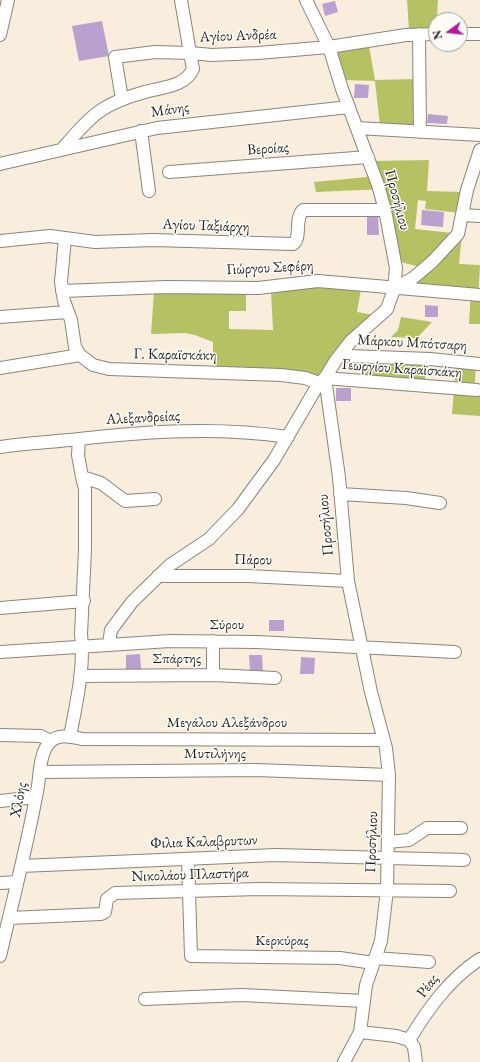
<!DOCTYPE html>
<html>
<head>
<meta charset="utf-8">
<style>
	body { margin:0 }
	#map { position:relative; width:480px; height:1062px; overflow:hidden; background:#f9eddd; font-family:"EB Garamond",serif }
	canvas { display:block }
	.north { position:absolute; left:428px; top:12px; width:40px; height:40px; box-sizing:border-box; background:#fdfcf7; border:1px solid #a3a29f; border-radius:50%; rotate:255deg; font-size:11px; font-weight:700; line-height:16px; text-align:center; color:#1c1c1c }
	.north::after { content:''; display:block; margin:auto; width:14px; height:18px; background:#b5179e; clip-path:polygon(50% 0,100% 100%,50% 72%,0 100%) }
</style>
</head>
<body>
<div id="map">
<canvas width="480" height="1062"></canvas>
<div class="north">N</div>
</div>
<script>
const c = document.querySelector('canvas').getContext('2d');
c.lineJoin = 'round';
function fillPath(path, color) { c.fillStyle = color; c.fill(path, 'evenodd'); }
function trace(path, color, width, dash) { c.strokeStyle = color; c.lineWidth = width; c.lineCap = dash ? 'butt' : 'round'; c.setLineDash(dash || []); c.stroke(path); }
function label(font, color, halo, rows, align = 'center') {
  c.font = font + ' "EB Garamond",serif'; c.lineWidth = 3; c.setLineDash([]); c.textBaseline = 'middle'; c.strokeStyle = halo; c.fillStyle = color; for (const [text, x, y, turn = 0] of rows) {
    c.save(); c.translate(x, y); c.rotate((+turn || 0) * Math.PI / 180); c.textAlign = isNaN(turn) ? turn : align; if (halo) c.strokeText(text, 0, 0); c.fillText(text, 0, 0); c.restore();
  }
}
fillPath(new Path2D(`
	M407,0H438L436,30H409Z
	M369,46L375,80L416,79L417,128L380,126L375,81L344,80L337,51Z
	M429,160L427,191L461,192L460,213L425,209L426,201L418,200L415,229L462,234L459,264L480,265L478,300L480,301V324H469L471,289L414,287L415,283L428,269L401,262L383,189L316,192L314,182L378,176L373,161Z
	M305,285L361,289L357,312L374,315C346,336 336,350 319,379L213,369V342L195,335L185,333L151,334L154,291H246V311H229V329L273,330L271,292Z
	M401,317L432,322L417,338L391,337L398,330Z
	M366,359L426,361L425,383L364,379Z
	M456,364L476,366L474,393H480V416L452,414Z`), '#b5c163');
fillPath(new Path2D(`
	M335,1L338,12L325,16L322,4Z
	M102,21L109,56L79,61L72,26Z
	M355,84L369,85L368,98H354Z
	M428,114L448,116L447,124L427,123Z
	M422,210L444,212L443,227L421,225Z
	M367,216H378L379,235H367Z
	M425,305L438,306V317H425Z
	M336,388H351V401H336Z
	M269,620H284V631H269Z
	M140,654L141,670L126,671V655Z
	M249,655H262L263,672H250Z
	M301,657L315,658L314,674H300Z`), '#baa0ce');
const minor = new Path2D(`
	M306,0L329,47L342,89L378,185L385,210L396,268L394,289L387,309L351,341L336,360L325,378L339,477L348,581L371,692L386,748L389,775L387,890L381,941L366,985L360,1032L344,1062
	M419,34L420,132
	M460,34H480
	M0,35L8,0
	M122,99L115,57L155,52L190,53L181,0
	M357,128L480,135
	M141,131L149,191
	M63,148C92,115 101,104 145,92C162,87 185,87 193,69L190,53L212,55L258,53L329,47L406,35L436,34
	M0,164L157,128L349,107
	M169,172L368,157
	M463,215L480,216
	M65,238L61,282L64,301L71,320L75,347L80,355L93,365L109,369L281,375L305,378L319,383
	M0,241L50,236L95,242L153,240L293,244C302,238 294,219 303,210H385
	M394,289L413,278L432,262L458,234L467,190L480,150
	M62,291L166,287L258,288L318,281L480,295
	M0,317L67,312
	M343,351L349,356L430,359L480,364
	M0,368L80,355
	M325,378L477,390
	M79,439L78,455L82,477L101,483L125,501L155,499
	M0,447C26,443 53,442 79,439C149,431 219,427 288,437
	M340,494L406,498L440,503
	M158,576H248L348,581
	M0,608L84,601
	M213,641V675
	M109,644L111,630L132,602L170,565L209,539L238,509L274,460L319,383L324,379
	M0,652L170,641L257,642L455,652
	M80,676L213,675L275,678
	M0,735L41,736L50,741
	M70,737C76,703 85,668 81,634L85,550V489L82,477
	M40,772L257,770L389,775
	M0,801L36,797
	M388,842L409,840L427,828H461
	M188,859L191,956L340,958L373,963
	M21,866L276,855L464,860
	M0,883L17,882
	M9,918L101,914L105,912L107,899L115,893L259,889L450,891
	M0,956C13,899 28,843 38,786C40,772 40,752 50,742C58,733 71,737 82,739L384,740
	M375,958L429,962
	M145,999L242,995L364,1001
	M360,1032L396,1036L409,1040
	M409,1040C428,1009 449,979 480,959
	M409,1040L414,1047L416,1062`);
trace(minor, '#8a847c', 14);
trace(minor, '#fff', 12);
label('15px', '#1c1c1c', '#fdfcf7', [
	["Αγίου Ανδρέα",238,36,-2],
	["Μάνης",170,110,-8],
	["Βεροίας",268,149,-4],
	["Προσήλιου",397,200,75],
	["Αγίου Ταξιάρχη",206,226,2],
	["Γιώργου Σεφέρη",270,268,-3],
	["Μάρκου Μπότσαρη",412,343,3],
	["Γ. Καραϊσκάκη",175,355,1],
	["Γεωργίου Καραϊσκάκη",402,369,4],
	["Αλεξανδρείας",143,418,-3],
	["Προσήλιου",326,525,-95],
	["Πάρου",253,560,1],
	["Σύρου",227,625],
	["Σπάρτης",177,659],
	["Μεγάλου Αλεξάνδρου",227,723],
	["Μυτιλήνης",215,754],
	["Χλόης",19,800,-79],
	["Φιλια Καλαβρυτων",204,842,-2],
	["Προσήλιου",372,842,-88],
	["Νικολάου Πλαστήρα",190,875,-2],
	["Κερκύρας",282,941],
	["Ρέας",428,986,-52]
]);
</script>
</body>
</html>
